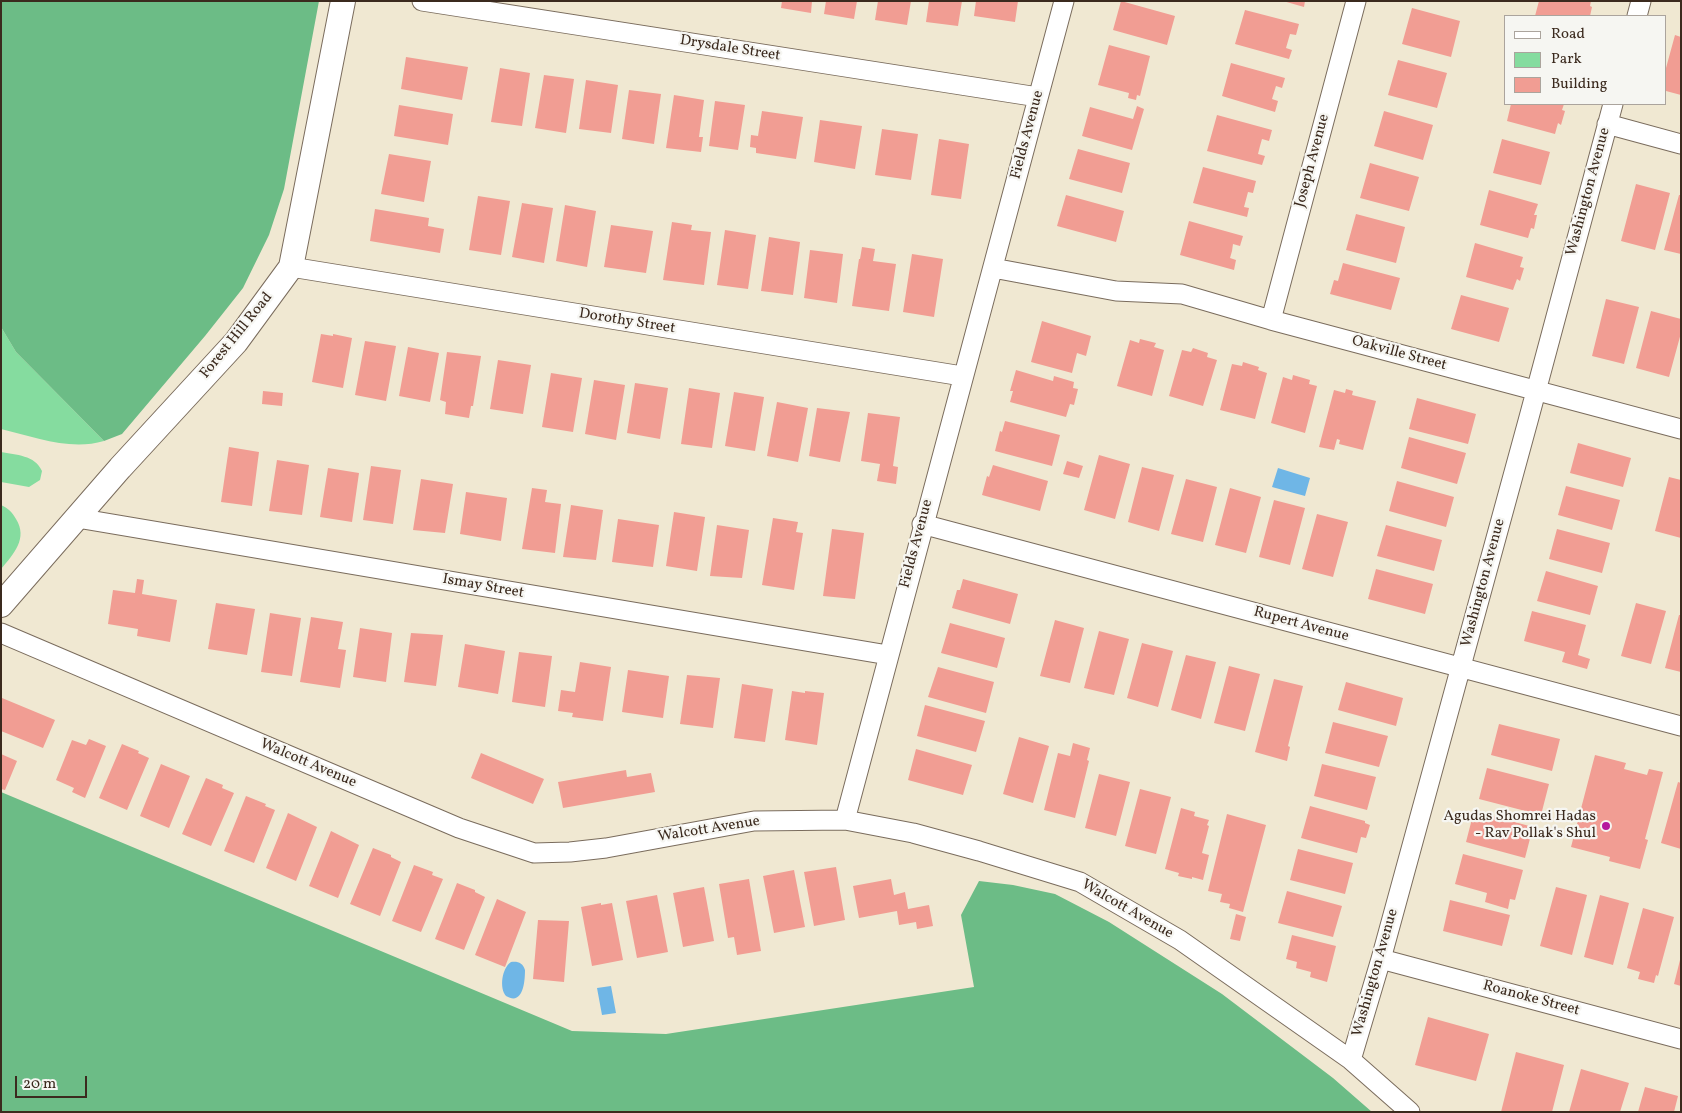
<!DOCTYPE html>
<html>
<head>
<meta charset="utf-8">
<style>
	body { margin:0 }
	#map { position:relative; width:1682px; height:1113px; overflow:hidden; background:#f0e8d2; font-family:Vollkorn,serif }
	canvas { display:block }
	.frame { position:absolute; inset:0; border:2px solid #3b2a1e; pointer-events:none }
	.legend { position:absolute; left:1504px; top:15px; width:162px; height:90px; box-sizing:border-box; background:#f6f6f2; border:1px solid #aba49d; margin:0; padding:6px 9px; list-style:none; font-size:15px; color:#3b2a1e }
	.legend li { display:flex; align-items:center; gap:10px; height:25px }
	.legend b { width:25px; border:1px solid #aba49d }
	.scale { position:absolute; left:15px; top:1076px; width:72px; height:22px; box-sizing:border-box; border:2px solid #3b2a1e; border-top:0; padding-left:6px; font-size:15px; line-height:18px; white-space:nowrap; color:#3b2a1e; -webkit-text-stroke:4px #f6f6f2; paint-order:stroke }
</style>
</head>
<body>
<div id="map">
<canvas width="1682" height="1113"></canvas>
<div class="frame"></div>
<ul class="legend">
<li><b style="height:6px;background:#fff"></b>Road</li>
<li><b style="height:14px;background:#85dc9f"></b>Park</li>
<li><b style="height:14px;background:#f19d93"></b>Building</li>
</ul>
<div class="scale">20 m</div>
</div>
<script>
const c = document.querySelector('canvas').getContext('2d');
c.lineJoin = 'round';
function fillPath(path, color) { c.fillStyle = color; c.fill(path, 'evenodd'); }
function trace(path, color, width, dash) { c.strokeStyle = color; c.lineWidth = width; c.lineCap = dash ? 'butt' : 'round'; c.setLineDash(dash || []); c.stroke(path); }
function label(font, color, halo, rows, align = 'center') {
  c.font = font + ' Vollkorn,serif'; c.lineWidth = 4.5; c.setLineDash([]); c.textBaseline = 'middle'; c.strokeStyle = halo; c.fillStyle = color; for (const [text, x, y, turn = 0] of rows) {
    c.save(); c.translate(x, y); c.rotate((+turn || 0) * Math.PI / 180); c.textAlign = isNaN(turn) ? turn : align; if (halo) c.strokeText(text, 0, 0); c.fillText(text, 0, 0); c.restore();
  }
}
fillPath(new Path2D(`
	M1,327L16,352L104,441C70,451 35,437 1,429Z
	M1,452C16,455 35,455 42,471L40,480L29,487L1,482Z
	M1,505C8,508 12,512 16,519C28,538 14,554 1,569Z`), '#85dc9f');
fillPath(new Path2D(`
	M1,1H319L284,189L269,235L243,288L205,336L122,434L104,441L16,352L1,327Z
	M1,792L572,1031L666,1034L974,987L961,915L979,881L1013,885L1055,894L1109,922L1222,994L1333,1078L1372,1112H1Z`), '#6cbc86');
fillPath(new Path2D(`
	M1278,468L1310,478L1305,496L1272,487Z
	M511,962C518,961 523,963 525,970C525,982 523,1006 506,996C499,988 502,968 511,962Z
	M611,986L616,1013L602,1015L597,988Z`), '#6fb6e6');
fillPath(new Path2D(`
	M782,1H812L811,13L781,8Z
	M826,1H857L854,19L824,14Z
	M878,1H911L907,25L875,20Z
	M929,1H962L958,26L926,22Z
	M976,1H1018L1015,22L974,16Z
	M1121,1L1175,16L1167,45L1113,30Z
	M1283,1H1305L1304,7Z
	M1539,1H1591L1590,6L1592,7L1590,16H1535Z
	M1412,8L1460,21L1451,57L1402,44Z
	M1245,10L1299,24L1296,35L1290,34L1286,48L1292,50L1289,59L1235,44Z
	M1675,35L1681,37V95L1666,91V68Z
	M1109,45L1150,56L1140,96L1137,95L1136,100L1128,98L1129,93L1098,85Z
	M406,57L468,67L462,100L401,89Z
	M1398,60L1447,73L1437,108L1388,95Z
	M1231,63L1285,78L1282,88L1276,86L1272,99L1278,101L1275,112L1222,96Z
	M500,68L530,73L522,126L491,122Z
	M544,75L574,79L566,133L535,128Z
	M586,80L618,85L611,133L579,129Z
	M629,90L661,94L654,144L622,139Z
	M674,95L704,100L699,137H703L701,152L666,148Z
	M715,101L745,105L738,150L709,146Z
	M1511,104H1564L1562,110L1565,111L1561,125L1558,123L1555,134L1507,121Z
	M399,105L453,114L448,145L394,136Z
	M1137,106L1144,109L1132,150L1082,136L1090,107L1133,119Z
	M762,111L803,117L796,159L756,153V148L750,147L751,135L758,136Z
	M1384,111L1433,125L1423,160L1374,146Z
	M1217,115L1272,130L1269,141L1262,139L1260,146L1258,154L1265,156L1262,165L1207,151Z
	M820,120L862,126L855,169L814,162Z
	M882,129L918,134L911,180L875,175Z
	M939,139L969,144L961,199L931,195Z
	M1502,139L1550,152L1541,185L1493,173Z
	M1078,149L1130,163L1122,193L1069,179Z
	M389,154L431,161L424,202L381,194Z
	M1370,163L1419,177L1409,211L1360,198Z
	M1203,167L1256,181L1253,193L1248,192L1244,207L1249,208L1247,217L1193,203Z
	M1636,184L1670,193L1655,250L1621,241Z
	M1489,190L1538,204L1534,215H1537L1534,229L1531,228L1528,238L1480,225Z
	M1066,195L1124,211L1116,242L1057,226Z
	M1679,195H1681V254L1664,250Z
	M478,196L510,201L501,255L469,250Z
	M522,203L553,208L544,263L512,257Z
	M565,205L596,211L587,267L556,261Z
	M375,209L429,218L428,226L444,229L440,253L370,241Z
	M1356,214L1405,227L1396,263L1346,250Z
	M1189,221L1243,236L1240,246L1233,244L1232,251L1230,258L1236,260L1234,270L1180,255Z
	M672,222L692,225L691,230L711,232L704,285L663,280Z
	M611,225L653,231L646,273L604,267Z
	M725,230L756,235L748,289L717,285Z
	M769,237L800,242L793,295L761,291Z
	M1475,243L1523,257L1520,267L1524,268L1520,281L1517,279L1513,290L1466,277Z
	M862,247L875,249L873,261L896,264L889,311L852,306L859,259H860Z
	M810,250L843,254L837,303L804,298Z
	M912,254L943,259L934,317L903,312Z
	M1343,263L1400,278L1391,310L1330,294L1334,280L1338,281Z
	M1461,295L1509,308L1499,342L1451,329Z
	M1606,299L1639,307L1624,364L1592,356Z
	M1651,311L1681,319V333L1669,377L1636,368Z
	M1042,321L1091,336L1086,356L1077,353L1072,373L1031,362Z
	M321,334L333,336V334L352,338L343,388L312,382Z
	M1140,339L1156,343L1154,347L1164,350L1152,396L1117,386L1130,340L1139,343Z
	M365,341L396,346L386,401L355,395Z
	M408,347L439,353L430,402L399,396Z
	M1193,348L1208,353L1207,357L1217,360L1203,406L1169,396L1182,350L1191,352Z
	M447,352L481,356L473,406H471L469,418L445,414L446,402L440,400Z
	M498,360L531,365L523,414L490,409Z
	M1243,362L1259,367L1258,370L1267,373L1255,419L1220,410L1232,364L1242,366Z
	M1016,370L1053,381L1054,376L1074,382L1073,388L1078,389L1074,405L1070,404L1066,417L1010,402L1013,391H1010Z
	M551,373L582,378L573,432L542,427Z
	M1293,375L1310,380L1309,384L1317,386L1305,433L1271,423L1283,377L1292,380Z
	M594,380L625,385L616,440L585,434Z
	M635,383L668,388L660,439L627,433Z
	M689,388L720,393L712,448L681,444Z
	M1346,389L1353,391L1352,395L1376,401L1363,450L1339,444L1340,440L1337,439L1334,450L1319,447L1334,390L1345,393Z
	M263,391L283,393L282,406L262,404Z
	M734,392L764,397L755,451L725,446Z
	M1417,398L1476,414L1468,444L1409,429Z
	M777,402L808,408L798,462L767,456Z
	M817,408L850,412L840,462L809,456Z
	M868,413L900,417L893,466L898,467L896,484L877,481L880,464L861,461Z
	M1005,421L1060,435L1052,466L995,451L1000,431L1002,432Z
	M1409,437L1466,453L1457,484L1401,468Z
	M1578,443L1631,458L1623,487L1570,473Z
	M229,447L259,452L252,506L221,502Z
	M1099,455L1130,464L1115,519L1084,510Z
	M277,460L309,465L302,515L269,511Z
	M1067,461L1083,466L1079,478L1063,474Z
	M993,465L1048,481L1040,511L982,495L987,476L989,477Z
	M371,466L401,470L393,524L363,520Z
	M1142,467L1174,475L1159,531L1128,522Z
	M328,468L359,473L352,522L320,517Z
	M1669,477L1681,480V538L1655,531Z
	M421,479L453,484L445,533L413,530Z
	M1186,479L1217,487L1203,542L1171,534Z
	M1397,481L1454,497L1446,527L1389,511Z
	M1566,486L1620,500L1612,530L1558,515Z
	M532,488L547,490L545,502L561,504L555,553L522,549Z
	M1230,488L1261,497L1246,553L1215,545Z
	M466,492L507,498L501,541L460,534Z
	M1274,500L1305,508L1290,565L1259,557Z
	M571,505L603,510L596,560L563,557Z
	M674,512L705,517L697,571L666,566Z
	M1317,514L1348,522L1333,577L1302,569Z
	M773,518L798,522L796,532L803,533L794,590L762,585Z
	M618,519L659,525L653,567L612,562Z
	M717,525L749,530L742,578L710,576Z
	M1386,525L1442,540L1434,571L1377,556Z
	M832,529L864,533L855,599L823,596Z
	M1557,529L1610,543L1602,573L1549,559Z
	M1376,569L1433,584L1425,614L1368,599Z
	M1546,571L1598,586L1590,615L1537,601Z
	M137,579L144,580L142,594L177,600L170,642L137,636L138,629L108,624L113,590L135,593Z
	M963,579L1018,594L1010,624L952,608L957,590H960Z
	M216,603L255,609L247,655L208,649Z
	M1636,603L1666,611L1651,664L1621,656Z
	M1532,611L1586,625L1578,655L1590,659L1587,669L1562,662L1565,652L1524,641Z
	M270,613L301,618L292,676L261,672Z
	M1679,615H1681V672L1665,668Z
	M311,617L343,622L338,649L346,650L340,688L300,682Z
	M1055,620L1084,628L1070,683L1040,676Z
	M950,623L1005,638L997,668L941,653Z
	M360,628L392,633L386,682L353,677Z
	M1099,631L1129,639L1114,695L1084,688Z
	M411,633L443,635L436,686L404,682Z
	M1142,643L1173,651L1158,707L1127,698Z
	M465,644L505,651L498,694L458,687Z
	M519,652L552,656L545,707L512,702Z
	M1186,655L1216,662L1201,719L1171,710Z
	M580,662L611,667L603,721L572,717L573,713L558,711L561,690L575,692Z
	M1229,666L1260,674L1245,731L1214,723Z
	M938,667L994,682L986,713L928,697Z
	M628,670L669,676L663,718L622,712Z
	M687,675L720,678L713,728L680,724Z
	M1274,679L1303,686L1288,746L1290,747L1287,761L1255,752Z
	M1346,682L1403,698L1396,726L1338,710Z
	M742,684L773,689L765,742L734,738Z
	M792,691L805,693V691L824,693L817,745L785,740Z
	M2,698L55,720L43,748L1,731Z
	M925,705L985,721L976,752L917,736Z
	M1333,722L1388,736L1379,767L1325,753Z
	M1499,724L1560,739L1552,771L1491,755Z
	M1019,737L1049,746L1033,803L1003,794Z
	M89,739L106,746L85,798L72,792L74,788L56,780L72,740L86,745Z
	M1073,743L1090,748L1087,760L1089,761L1075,818L1044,810L1058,753L1070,756Z
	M122,744L139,751L138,753L149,758L127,810L99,798Z
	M916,749L972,765L963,795L908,780Z
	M481,753L544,779L533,804L471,778Z
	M1,754L17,761L5,790L1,789Z
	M1595,755L1626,763L1624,769L1647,775L1649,769L1663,772L1645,839L1648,840L1640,869L1609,861L1610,857L1571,847Z
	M161,764L190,776L169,828L140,816Z
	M1322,764L1376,777L1367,810L1314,796Z
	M1487,768L1549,784L1541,815L1479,799Z
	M626,770L627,777L651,773L655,792L563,808L558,782Z
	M1099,774L1130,782L1116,836L1085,828Z
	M206,778L223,785L222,788L234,793L211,846L182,834Z
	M1678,782L1681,783V849L1661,843Z
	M1140,789L1171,797L1156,854L1125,846Z
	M246,796L266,804L265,806L275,810L254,863L224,851Z
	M1310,806L1365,821V823L1370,825L1366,838L1361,837L1357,853L1301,838Z
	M1181,808L1195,812L1194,816L1209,820L1207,825L1209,826L1202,853L1209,855L1203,880L1192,877V879L1178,876L1179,873L1165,869Z
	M1474,811L1533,827L1525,858L1466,842Z
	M288,813L317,827L296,881L266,868Z
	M1227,814L1266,825L1243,912L1229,908L1230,904L1220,902L1222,894L1208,891Z
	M331,831L359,845L338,898L309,886Z
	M373,848L391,855V857L401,862L380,916L350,904Z
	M1298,849L1353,863L1345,894L1290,880Z
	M1463,854L1523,870L1515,900L1510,899L1508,909L1485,902L1487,893L1455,884Z
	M414,865L433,872L432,875L443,879L421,932L392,921Z
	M836,867L845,920L814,926L804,872Z
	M794,870L805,927L774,933L763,876Z
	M749,879L761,951L737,955L734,937L728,938L719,884Z
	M891,879L894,895L905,892L908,909L929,905L933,926L917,929L916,922L899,925L897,911L859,918L853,886Z
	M457,883L475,890V892L485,897L464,950L435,939Z
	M704,887L714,941L683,947L673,893Z
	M1556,887L1587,895L1572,955L1540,946Z
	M1287,891L1342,906L1333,937L1278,923Z
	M657,895L668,952L637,958L626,901Z
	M1600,895L1629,903L1613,965L1584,957Z
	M497,899L526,912L505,967L475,955Z
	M1450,900L1510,915L1502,946L1443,931Z
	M601,903V905L612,903L623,960L592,966L581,907Z
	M1643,908L1674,917L1658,976L1656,975L1654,983L1638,979L1640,972L1627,968Z
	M1236,914L1246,917L1240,941L1230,939Z
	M538,920L569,921L564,982L533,979Z
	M1292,935L1336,946L1327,982L1310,977L1311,972L1296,968L1297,962L1286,959Z
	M1680,960H1681V986L1674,984Z
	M1428,1017L1489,1034L1476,1081L1415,1065Z
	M1516,1052L1564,1065L1552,1112H1501Z
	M1581,1069L1629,1083L1620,1112H1569Z
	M1645,1087L1678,1096L1674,1112H1638Z`), '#f19d93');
const minor = new Path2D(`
	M422,1L1038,97
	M1637,16L1641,1
	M1607,124L1681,144
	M291,267L962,376
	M993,268L1116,291L1182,294L1271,320L1681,429
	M1271,320L1356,1
	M77,518L888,655
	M922,524L1681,726
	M1,633L459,828L534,853L570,852L606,848L754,821L845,820L913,833L979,851L1080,882L1180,940L1351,1060L1410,1112
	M845,820C916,547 990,274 1064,1
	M1381,959L1681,1039
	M1351,1060L1381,959L1528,421L1613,104`);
const tertiary = new Path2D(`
	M1,605L120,468L236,342L291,267L343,1`);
trace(minor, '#7a6c5d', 21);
trace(tertiary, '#7a6c5d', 26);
trace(minor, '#fff', 19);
trace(tertiary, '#fff', 24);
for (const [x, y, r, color] of [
	[1606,826,5,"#b5179e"]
]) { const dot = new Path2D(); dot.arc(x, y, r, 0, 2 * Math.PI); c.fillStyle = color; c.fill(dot); trace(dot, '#f6f6f2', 2); }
label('15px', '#3b2a1e', '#f6f6f2', [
	["Drysdale Street",730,49,9],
	["Fields Avenue",1028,135,-75],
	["Joseph Avenue",1313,161,-75],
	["Washington Avenue",1589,192,-75],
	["Dorothy Street",627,322,9],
	["Forest Hill Road",237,336,-51],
	["Oakville Street",1399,354,15],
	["Fields Avenue",917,544,-75],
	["Washington Avenue",1484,583,-75],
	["Ismay Street",483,587,10],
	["Rupert Avenue",1301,625,15],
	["Walcott Avenue",308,764,23],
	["Walcott Avenue",709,830,-9],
	["Walcott Avenue",1127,910,30],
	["Washington Avenue",1376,973,-74],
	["Roanoke Street",1531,999,15]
]);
label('15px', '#3b2a1e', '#f6f6f2', [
	["Agudas Shomrei Hadas",1596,817],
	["- Rav Pollak's Shul",1596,834]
], 'right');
</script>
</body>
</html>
